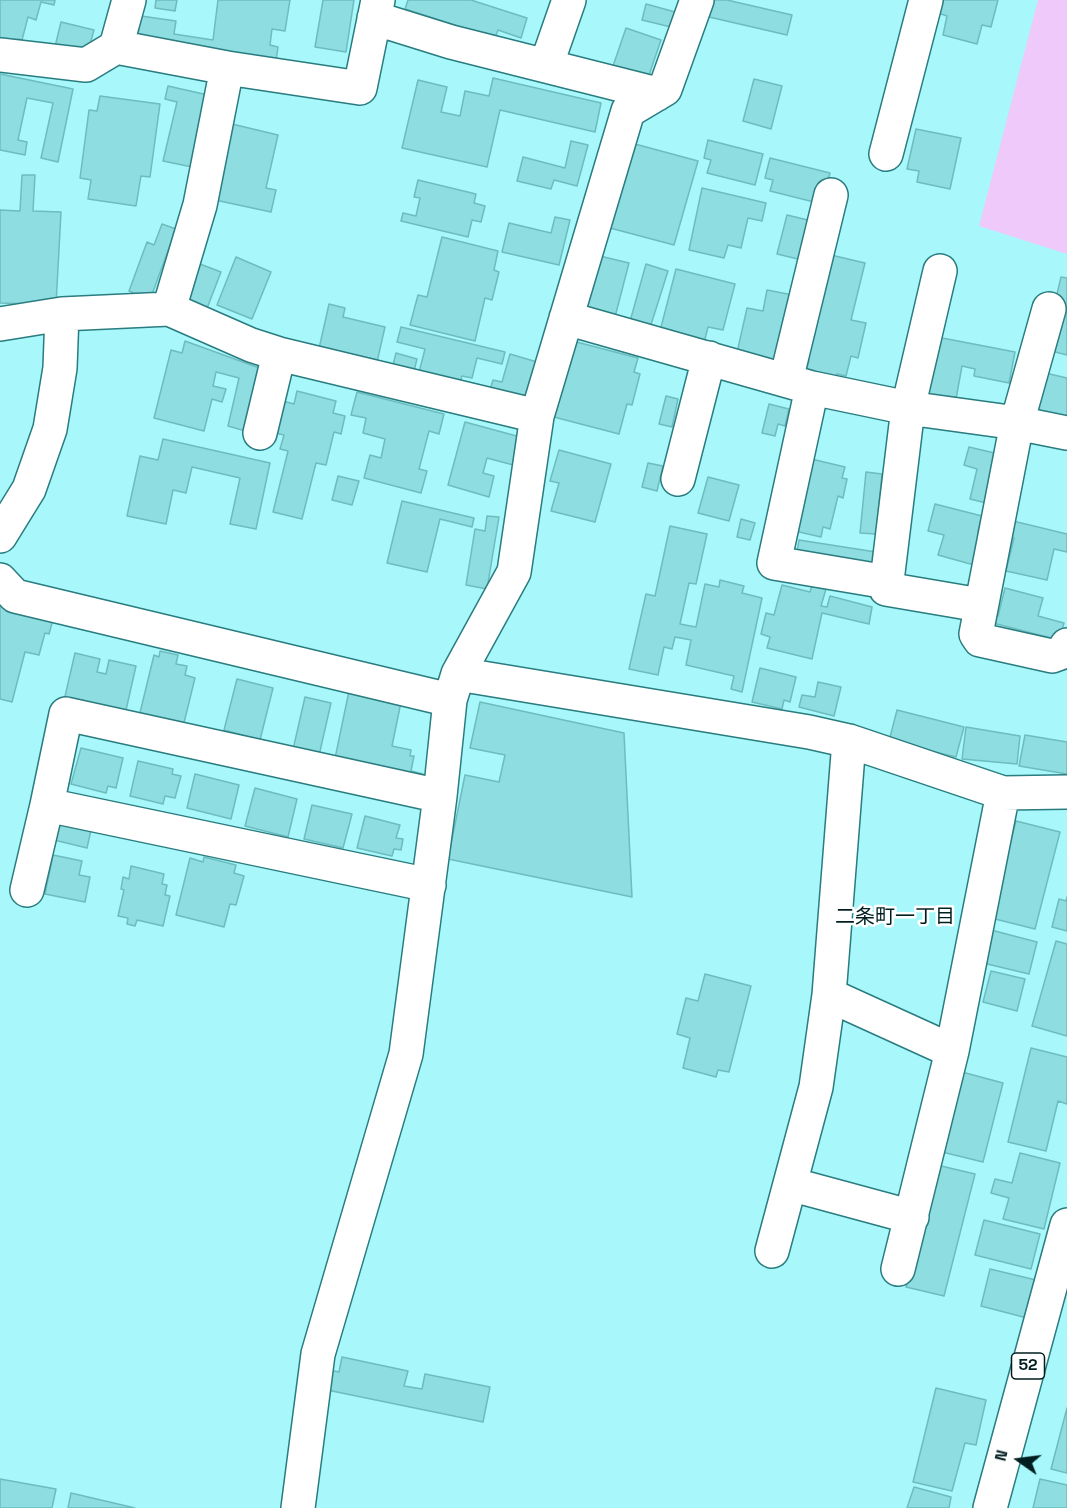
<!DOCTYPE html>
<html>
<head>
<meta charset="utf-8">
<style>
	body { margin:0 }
	#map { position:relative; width:1067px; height:1508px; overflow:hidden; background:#a8f8fb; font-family:"Space Grotesk",sans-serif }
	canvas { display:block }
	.north { position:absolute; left:989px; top:1430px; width:60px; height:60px; -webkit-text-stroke:4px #fff; paint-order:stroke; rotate:284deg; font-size:16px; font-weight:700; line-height:24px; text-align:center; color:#001e1f }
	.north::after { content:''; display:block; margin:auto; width:21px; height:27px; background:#001e1f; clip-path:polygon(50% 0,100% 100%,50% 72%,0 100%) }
</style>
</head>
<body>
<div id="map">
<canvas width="1067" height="1508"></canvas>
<div class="north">N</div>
</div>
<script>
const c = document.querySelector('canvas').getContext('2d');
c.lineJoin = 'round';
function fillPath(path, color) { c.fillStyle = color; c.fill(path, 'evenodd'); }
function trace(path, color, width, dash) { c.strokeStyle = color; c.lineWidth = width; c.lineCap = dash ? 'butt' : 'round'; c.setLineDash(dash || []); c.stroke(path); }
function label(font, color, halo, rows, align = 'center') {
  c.font = font + ' "Space Grotesk","Noto Sans JP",sans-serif'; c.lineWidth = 5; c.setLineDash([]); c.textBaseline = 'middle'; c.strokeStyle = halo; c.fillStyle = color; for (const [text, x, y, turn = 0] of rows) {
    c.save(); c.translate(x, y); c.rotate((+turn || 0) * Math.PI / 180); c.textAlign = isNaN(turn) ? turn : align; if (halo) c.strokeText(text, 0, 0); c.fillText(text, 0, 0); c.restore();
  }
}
fillPath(new Path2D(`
	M1038,0H1067V254L979,226Z`), '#eec9f9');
const building = new Path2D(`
	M0,0H55L54,5L41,2L36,20L28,17L22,40L18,39L15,50L0,54Z
	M156,0H177L175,11L155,8Z
	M218,0H290L285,31L272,29L270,45L278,47L276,61L137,41L141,16L176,21L174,34L213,40Z
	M323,0H354L346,52L315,47Z
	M408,0H471L527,18L521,38L498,30L495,38L405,9Z
	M713,0H727L792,15L787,35L709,17Z
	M941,0H998L991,27L982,25L977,44L943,35L947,16L938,13Z
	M646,4L679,13L675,28L642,20Z
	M61,22L94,30L85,63L53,55Z
	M626,28L661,40L647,81L612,69Z
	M0,74L73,89L58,162L41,158L53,103L27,98L18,140L27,142L25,155L0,150Z
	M493,78L601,103L595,132L500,110L487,167L402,148L418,80L447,87L441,112L460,116L465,91L489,96Z
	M754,79L782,86L771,129L743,121Z
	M168,86L208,95L192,167L163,161L177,102L165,99Z
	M100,96L160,104L150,177L141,176L136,206L88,199L91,180L80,178L89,110L97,111Z
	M232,124L278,135L266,188L276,190L271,212L215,200Z
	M916,129L961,138L950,189L917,182L919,171L907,169Z
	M708,140L763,154L755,185L707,173L711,160L704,158Z
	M571,141L588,145L577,186L554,180L551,189L517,181L523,157L565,168Z
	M635,144L698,161L674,245L610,228Z
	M770,158L830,173L822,204L770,191L773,180L765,178Z
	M22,175H35L33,211L61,212L56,305L0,303V210L20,211Z
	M418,180L476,194L474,203L485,206L481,222L472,220L468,237L401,221L403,213L416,216L420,198L414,197Z
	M702,188L766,203L762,221L748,218L741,248L728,245L724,258L689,250Z
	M787,215L812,221L802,260L777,254Z
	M555,217L570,220L559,265L502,252L509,223L551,233Z
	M162,224L176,229L150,300L129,291L147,242L154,245Z
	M442,237L498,251L494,270L499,272L492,300L485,298L475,341L410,325L418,295L427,297Z
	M831,255L865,263L851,320L866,323L858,358L851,356L846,376L837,374L835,383L805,376L809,360L803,358Z
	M600,256L629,263L615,317L586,310Z
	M236,257L271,272L252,319L217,305Z
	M192,261L221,272L206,311L178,300Z
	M646,264L668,271L649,331L629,325Z
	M676,269L735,284L723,330L708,327L703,347L659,335Z
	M1061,277L1067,278V355L1044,349Z
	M767,290L798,296L775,366L736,357L747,308L763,311Z
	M329,304L345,308L343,317L385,327L377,362L318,353Z
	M401,327L505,352L502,364L477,358L472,378L462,376L459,386L418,376L425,349L397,342Z
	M932,336L1015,352L1009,383L974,376L975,369L962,366L954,410L920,404Z
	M569,340L638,358L634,372L640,374L632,405L627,404L619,434L550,416Z
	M185,341L265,370L249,432L228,426L239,378L216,372L213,386L226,389L222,402L212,399L204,431L154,418L171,350L182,353Z
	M396,353L417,359L413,375L392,369Z
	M510,354L537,362L525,403L489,393L493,380L502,382Z
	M1041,372L1067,378V427L1030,418Z
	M297,391L336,401L333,413L345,416L341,434L334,432L326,465L316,463L302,519L273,512L288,451L280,449L284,435L275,433L283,401L294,404Z
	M357,392L444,414L439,434L429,431L419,469L427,471L421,493L364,478L370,455L381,458L385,439L363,433L366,418L351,415Z
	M666,396L678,399L672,427L659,424Z
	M769,404L789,409L785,426L778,424L775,436L762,433Z
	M465,422L524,438L517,466L487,458L483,473L494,476L489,497L448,485Z
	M163,439L270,463L256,529L230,524L240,478L192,467L186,493L173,490L166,524L127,516L140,456L158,460Z
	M969,447L1003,455L990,504L970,499L977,469L964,465Z
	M559,450L611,464L595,522L551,511L559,483L550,481Z
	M803,457L845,467L842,478L847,479L843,498L838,496L830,529L823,527L821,537L786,529Z
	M648,463L663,466L657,491L642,487Z
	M866,472L882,474L876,534L860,533Z
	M338,476L359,481L352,505L332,500Z
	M708,477L739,485L729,521L698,513Z
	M402,501L474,518L472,527L440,519L427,572L387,563Z
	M935,504L982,516L978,531L985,533L974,565L938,555L944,535L928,531Z
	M487,516L499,517L487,589L466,585L475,529L485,531Z
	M741,519L755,523L750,540L737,537Z
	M1009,520L1067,534V552L1054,549L1047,580L1006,571L1014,538L1005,535Z
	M670,526L707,534L696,584L689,583L680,624L696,627L705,584L719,587L720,580L744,586L742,593L762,598L742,692L731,689L734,676L686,665L691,640L675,637L672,649L664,647L658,675L629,669L646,594L655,596Z
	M799,540L876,552L872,575L797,552Z
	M782,585L810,592L812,585L826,589L821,606L827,607L830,596L872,607L869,624L822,613L812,659L767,648L770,637L761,634L766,613L774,615Z
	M1005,588L1043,598L1038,616L1064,623L1059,640L985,621L987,613L998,616Z
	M0,603L54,616L49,634L45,633L39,655L25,652L12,702L0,699Z
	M160,651L178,655L176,664L187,666L185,675L195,678L182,731L138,721L154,655L159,657Z
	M75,653L100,659L97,672L106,674L109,660L136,666L124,719L63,705Z
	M760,668L796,677L790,702L784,700L782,709L752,702Z
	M237,679L273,688L260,740L224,730Z
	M818,682L841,687L834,716L799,707L802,695L815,697Z
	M349,691L401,702L392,746L411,750L410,756H414L411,771L423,774L421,787L333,768Z
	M305,697L331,703L318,760L292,754Z
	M480,702L624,733L632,897L448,859L465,775L499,782L505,755L470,748Z
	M897,710L964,727L956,757L889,741Z
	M966,727L1020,736L1017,764L962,759Z
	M1025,735L1067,742V774L1019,766Z
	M81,748L123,758L116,788L108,786L106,793L71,784Z
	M138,761L173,769L172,774L181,776L175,798L165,796L163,804L130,796Z
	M195,774L239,785L231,819L187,808Z
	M255,788L297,799L288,837L245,826Z
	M312,805L352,814L343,848L304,839Z
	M365,816L400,825L396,838L403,839L401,850L394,849L392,856L357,848Z
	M1016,821L1060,832L1035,929L991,918Z
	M54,822L91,830L87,848L50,839Z
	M53,855L82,861L79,875L90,877L85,902L45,894Z
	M204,857L236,865L234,873L244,876L236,905L230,904L224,927L176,915L190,858L203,862Z
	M131,866L164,874L162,884L167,885L165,895L170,896L163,926L137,920L135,926L127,924L128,918L118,916L124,890L121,889L123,877L129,879Z
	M1067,897V931L1052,927L1059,899L1066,901Z
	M991,930L1037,942L1029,974L983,963Z
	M1056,941L1067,944V1036L1032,1026Z
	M991,971L1025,979L1017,1011L983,1002Z
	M705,974L751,986L729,1072L718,1070L716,1077L683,1068L690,1038L677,1034L686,998L698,1001Z
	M1031,1048L1067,1057V1104L1058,1101L1046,1151L1008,1142Z
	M962,1072L1003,1083L983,1162L942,1152Z
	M1020,1153L1060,1163L1044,1229L1003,1219L1009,1198L991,1193L995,1179L1012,1183Z
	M937,1165L975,1174L944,1296L906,1287Z
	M984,1220L1040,1234L1031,1269L975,1255Z
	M990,1269L1036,1280L1027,1318L981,1306Z
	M342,1357L408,1371L404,1386L422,1389L425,1374L490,1387L483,1422L327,1390L330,1370L339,1372Z
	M936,1388L986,1400L976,1445L965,1443L952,1491L913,1482Z
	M1067,1408V1473L1051,1469Z
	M0,1479L56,1489L52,1508H0Z
	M1040,1479L1067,1485V1508H1033Z
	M914,1487L951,1497L949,1508H907Z
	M71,1493L135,1508H68Z`);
fillPath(building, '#8edde0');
trace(building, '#6dbcbf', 1.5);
const minor = new Path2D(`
	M374,18L451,42L657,94
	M116,47L129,0
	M0,55L86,65L116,47L227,68L200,205L169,309
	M546,66L569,0
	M227,68L360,88L378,0
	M886,154L926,0
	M940,271L908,408L886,589L980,605
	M1049,309L1017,423L976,634L980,640L1052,656L1063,652L1067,645
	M566,318L812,388L908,408L1017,423L1067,433
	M0,324L62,314L169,309L251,345L279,354L537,416
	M786,380L831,195
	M812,388L774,563L887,582
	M260,433L279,354
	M678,479L709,358
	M0,536L29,489L50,429L60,368L62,314
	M0,580L15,596L450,700
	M458,674L514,572L537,416L628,111L665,89L697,0
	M47,805L66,714L440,796
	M27,890L47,805L429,885
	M829,995L952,1051
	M790,1184L912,1217
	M772,1251L816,1087L829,995L849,741
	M898,1269L952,1051L1003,793
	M298,1508L318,1354L406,1054L440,796L450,700L458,674L809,732L849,741L1003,793L1067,792`);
const major = new Path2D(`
	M990,1508L1067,1225`);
trace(minor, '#297c7f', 36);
trace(major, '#297c7f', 36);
trace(minor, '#fff', 33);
trace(major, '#fff', 33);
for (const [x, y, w] of [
	[1028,1366,33]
]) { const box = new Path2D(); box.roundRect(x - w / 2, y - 13, w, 26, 4.5); c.fillStyle = '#fff'; c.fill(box); trace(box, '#001e1f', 1.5); }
label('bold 16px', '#001e1f', null, [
	["52",1028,1366]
]);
label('20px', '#001e1f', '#fff', [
	["二条町一丁目",895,918]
]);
</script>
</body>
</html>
